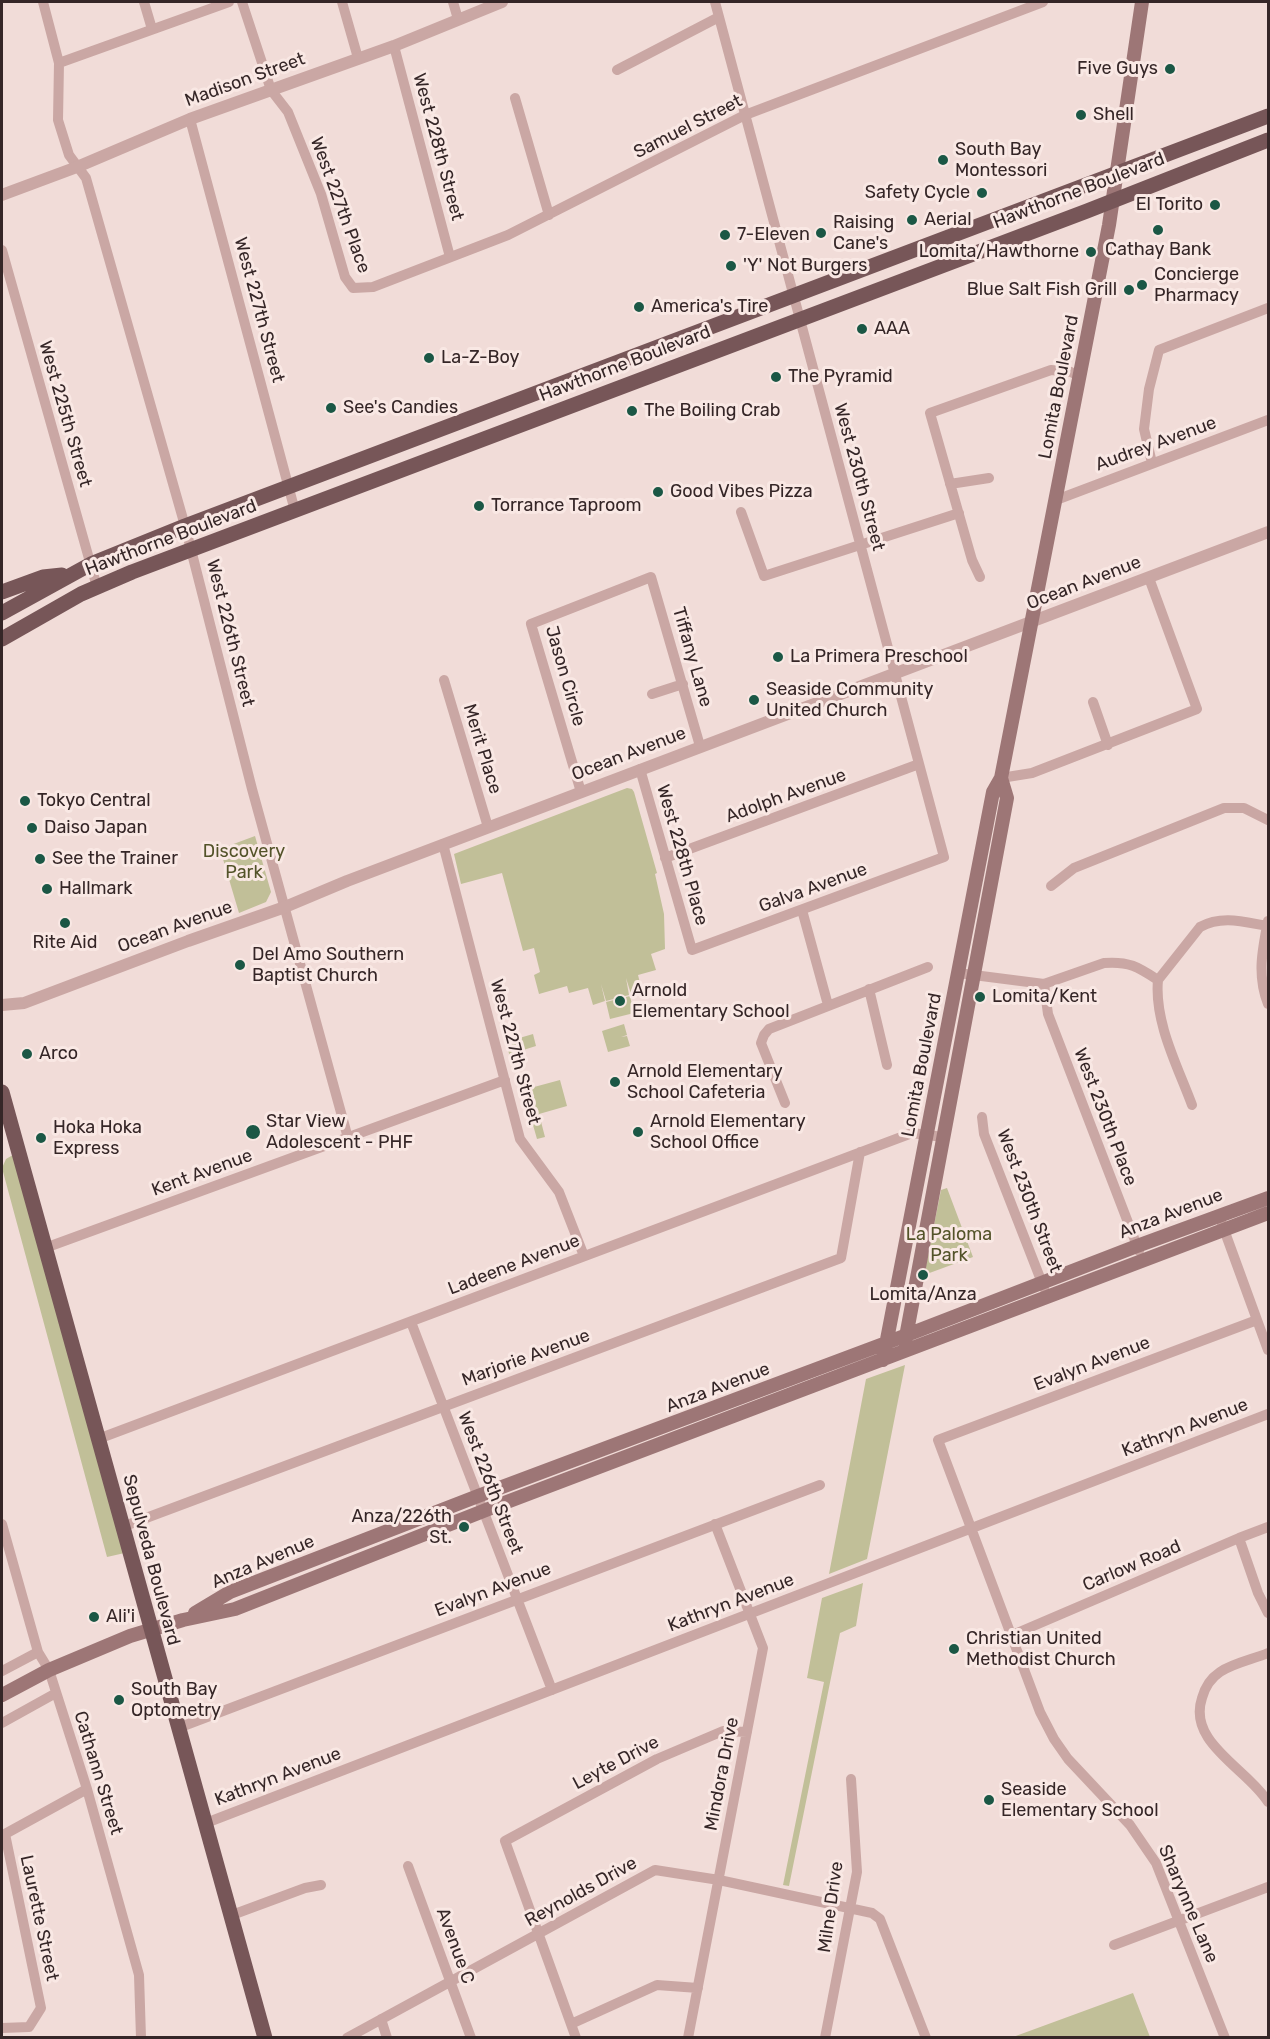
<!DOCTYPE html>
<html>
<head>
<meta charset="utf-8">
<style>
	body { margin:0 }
	#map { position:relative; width:1270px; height:2039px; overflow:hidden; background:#f1dcd8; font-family:Rubik,sans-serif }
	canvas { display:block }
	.frame { position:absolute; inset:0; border:3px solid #352627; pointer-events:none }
</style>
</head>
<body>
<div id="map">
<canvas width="1270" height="2039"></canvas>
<div class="frame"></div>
</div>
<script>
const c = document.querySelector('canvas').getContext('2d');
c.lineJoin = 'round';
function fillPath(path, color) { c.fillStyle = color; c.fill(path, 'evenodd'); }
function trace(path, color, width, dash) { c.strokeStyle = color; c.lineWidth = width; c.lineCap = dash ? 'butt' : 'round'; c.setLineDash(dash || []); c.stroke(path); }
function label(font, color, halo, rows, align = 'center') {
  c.font = font + ' Rubik,sans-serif'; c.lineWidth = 6; c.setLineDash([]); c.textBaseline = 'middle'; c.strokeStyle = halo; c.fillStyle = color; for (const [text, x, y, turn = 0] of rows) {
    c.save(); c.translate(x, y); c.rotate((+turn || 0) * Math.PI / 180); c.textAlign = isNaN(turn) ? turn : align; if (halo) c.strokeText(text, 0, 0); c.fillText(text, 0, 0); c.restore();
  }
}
fillPath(new Path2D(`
	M627,788L632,789L634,792L657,873L655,874L664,914L665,949L651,954L656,970L638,975L642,991L631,994L626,978L629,995L606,1001L601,984L605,1001L593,1005L588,988L569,993L567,986L539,994L534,975L540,972L534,948L523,951L502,873L461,884L454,854Z
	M255,836L271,892L266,902L239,913L220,849Z
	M630,996L634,1013L610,1019L606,1002Z
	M624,1024L627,1035L621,1037L627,1036L630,1046L608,1052L602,1031Z
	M533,1034L536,1046L520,1051L517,1055L510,1057L505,1039L513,1037L516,1039Z
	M560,1080L567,1106L539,1114L545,1137L537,1139L523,1090Z
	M18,1152L129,1552L107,1557L2,1168L6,1159Z
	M947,1188L973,1257L924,1275L941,1190Z
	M905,1365L867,1559L829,1574L866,1379Z
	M863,1583L856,1626L840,1633L789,1886L783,1885L824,1682L807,1678L822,1598Z
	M1133,1993L1150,2037H1013Z`), '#c1bf98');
trace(new Path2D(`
	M43,2L59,63L58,120L69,155L86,178L185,526L252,789L348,1138
	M144,2L152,29
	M242,2L271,90L288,112L321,194L345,277L353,288L373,287L508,235L745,115L1043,2
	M342,2L358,58
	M453,2L458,19
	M394,46L450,257
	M59,63L229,2
	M617,70L719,17
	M515,98L549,215
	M190,119L295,511
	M2,250L97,587
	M1152,463L1144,429L1149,389L1159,350L1268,308
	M950,484L989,478
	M1056,500L1268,420
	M741,512L764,576L959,513
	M980,577L972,560L930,413L1051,370L1071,372L1080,377
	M444,680L488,827
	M652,694L683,684
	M1093,702L1108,745
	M640,769L692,950L944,857L715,2
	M1001,778L1032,773L1197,709L1149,578
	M581,792L531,624L651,577L700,746
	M443,844L520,1139L559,1192L584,1256
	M665,858L919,764
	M1051,886L1074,868L1224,808H1244L1268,820
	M802,910L828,1005
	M1268,921C1262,951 1257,976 1268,1004
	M958,973L1044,984L1104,963C1129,961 1138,967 1158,980L1200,927C1222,915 1244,922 1267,926
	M1158,980C1154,1022 1178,1067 1192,1105
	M1044,984L1048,1014L1139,1251
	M869,989L887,1065
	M785,1103L761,1043L764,1035L769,1029L928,967
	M982,1117L984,1134L1044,1288
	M1222,1224L1268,1350
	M45,1248L505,1080
	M411,1322L552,1690
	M98,1439L912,1133L943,1137
	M2,1524L38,1652L49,1670L87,1789L139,1975L141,2038
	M122,1527L841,1258L860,1152
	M1239,1538L1258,1593L1268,1613
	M1010,1636L1239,1538L1268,1527
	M1268,1653C1254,1659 1233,1663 1220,1672C1211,1678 1205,1687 1202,1698C1187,1743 1248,1769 1268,1802
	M2,1671L38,1652
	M2,1723L56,1693
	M178,1728L820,1485
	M206,1823L1268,1414
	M408,1866L471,2038
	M232,1915L305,1888L321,1885
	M1114,1945L1268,1887
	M381,2019L387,2038
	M571,2024L657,1985L698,1988
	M2,2028L29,2027L41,2008L5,1834L87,1789
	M347,2038L655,1870L719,1880L872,1913L880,1919L926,2038
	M576,2038L505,1841L657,1759L723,1731L747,1732
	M688,2038L763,1648L715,1524
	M825,2038L857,1872L851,1779
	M1225,2038L1156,1863L1130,1825L1068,1759L1054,1739L1040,1712L938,1440L1257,1320`), '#caa7a4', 10);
trace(new Path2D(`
	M2,195L77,167L190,119L394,46L502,2
	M2,1005L24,1003L188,941L285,907L347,881L1268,532`), '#caa7a4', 12);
trace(new Path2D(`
	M905,1342L1007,798L1001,778
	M883,1360L993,792L1001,778L1109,225L1142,2
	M195,1613L230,1592L478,1496L886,1343L1137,1246L1268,1198
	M2,1695L49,1670L130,1636L183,1620L235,1609L491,1508L1268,1213`), '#9d7676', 14);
trace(new Path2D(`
	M2,592L43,577L62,575
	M2,613L91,564L185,526L1268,116
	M2,639L81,594L132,572L1087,211L1268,140
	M2,1092L265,2038`), '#775658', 15);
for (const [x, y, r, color] of [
	[1170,69,6,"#1b5745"],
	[1081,115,6,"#1b5745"],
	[943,160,6,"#1b5745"],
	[982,193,6,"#1b5745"],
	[1215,205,6,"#1b5745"],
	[912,220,6,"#1b5745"],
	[1158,230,6,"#1b5745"],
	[821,233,6,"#1b5745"],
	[725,235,6,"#1b5745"],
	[1091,252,6,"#1b5745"],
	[731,266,6,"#1b5745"],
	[1142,285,6,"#1b5745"],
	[1129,290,6,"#1b5745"],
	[639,307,6,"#1b5745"],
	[862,329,6,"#1b5745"],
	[429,358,6,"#1b5745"],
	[776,377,6,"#1b5745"],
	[331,408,6,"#1b5745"],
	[632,411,6,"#1b5745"],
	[658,492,6,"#1b5745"],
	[479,506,6,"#1b5745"],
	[778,657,6,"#1b5745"],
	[754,700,6,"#1b5745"],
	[25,801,6,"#1b5745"],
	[32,828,6,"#1b5745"],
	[40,859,6,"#1b5745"],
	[47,889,6,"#1b5745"],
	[65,923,6,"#1b5745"],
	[240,965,6,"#1b5745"],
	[980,997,6,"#1b5745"],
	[620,1001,6,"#1b5745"],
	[27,1054,6,"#1b5745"],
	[615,1082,6,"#1b5745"],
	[253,1132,8,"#1b5745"],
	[638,1132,6,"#1b5745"],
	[41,1138,6,"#1b5745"],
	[923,1275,6,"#1b5745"],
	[464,1527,6,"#1b5745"],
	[94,1617,6,"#1b5745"],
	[954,1649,6,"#1b5745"],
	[119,1700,6,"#1b5745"],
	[989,1800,6,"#1b5745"]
]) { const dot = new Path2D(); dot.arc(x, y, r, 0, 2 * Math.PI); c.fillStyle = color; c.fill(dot); trace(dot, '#f9e8e4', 2); }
label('18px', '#352627', '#f9e8e4', [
	["Five Guys",1158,69,"right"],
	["Shell",1093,115],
	["South Bay",955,150],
	["Montessori",955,171],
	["Safety Cycle",970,193,"right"],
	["El Torito",1203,205,"right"],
	["Aerial",924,220],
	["Raising",833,223],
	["Cane's",833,244],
	["7-Eleven",737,235],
	["Cathay Bank",1158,250,"center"],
	["Lomita/Hawthorne",1079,252,"right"],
	["'Y' Not Burgers",743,266],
	["Concierge",1154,275],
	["Pharmacy",1154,296],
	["Blue Salt Fish Grill",1117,290,"right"],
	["America's Tire",651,307],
	["AAA",874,329],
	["La-Z-Boy",441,358],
	["The Pyramid",788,377],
	["See's Candies",343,408],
	["The Boiling Crab",644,411],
	["Good Vibes Pizza",670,492],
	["Torrance Taproom",491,506],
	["La Primera Preschool",790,657],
	["Seaside Community",766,690],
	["United Church",766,711],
	["Tokyo Central",37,801],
	["Daiso Japan",44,828],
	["See the Trainer",52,859],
	["Hallmark",59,889],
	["Rite Aid",65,943,"center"],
	["Del Amo Southern",252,955],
	["Baptist Church",252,976],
	["Arnold",632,991],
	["Elementary School",632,1012],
	["Lomita/Kent",992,997],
	["Arco",39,1054],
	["Arnold Elementary",627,1072],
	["School Cafeteria",627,1093],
	["Star View",266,1122],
	["Adolescent - PHF",266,1143],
	["Arnold Elementary",650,1122],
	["School Office",650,1143],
	["Hoka Hoka",53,1128],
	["Express",53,1149],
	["Lomita/Anza",923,1295,"center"],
	["Anza/226th",452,1517,"right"],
	["St.",452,1538,"right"],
	["Ali'i",106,1617],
	["Christian United",966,1639],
	["Methodist Church",966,1660],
	["South Bay",131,1690],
	["Optometry",131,1711],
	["Seaside",1001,1790],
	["Elementary School",1001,1811]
], 'left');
label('18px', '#352627', '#f9e8e4', [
	["Madison Street",245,80,-20],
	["Samuel Street",688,127,-27],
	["West 228th Street",438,147,75],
	["Hawthorne Boulevard",1079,191,-21],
	["West 227th Place",340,205,70],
	["West 227th Street",259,310,75],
	["Hawthorne Boulevard",625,364,-21],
	["Lomita Boulevard",1059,387,-79],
	["West 225th Street",65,414,74],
	["Audrey Avenue",1156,444,-20],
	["West 230th Street",859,477,75],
	["Hawthorne Boulevard",171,538,-21],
	["Ocean Avenue",1084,583,-21],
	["West 226th Street",230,633,76],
	["Tiffany Lane",692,657,74],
	["Jason Circle",565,676,74],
	["Merit Place",482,749,73],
	["Ocean Avenue",629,754,-21],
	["Adolph Avenue",786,796,-20],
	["West 228th Place",682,855,74],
	["Galva Avenue",813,888,-20],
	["Ocean Avenue",175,927,-20],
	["West 227th Street",515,1052,75],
	["Lomita Boulevard",922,1065,-79],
	["West 230th Place",1105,1117,69],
	["Kent Avenue",202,1173,-20],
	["West 230th Street",1029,1201,69],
	["Anza Avenue",1171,1214,-21],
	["Ladeene Avenue",514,1265,-21],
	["Marjorie Avenue",526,1358,-20],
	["Evalyn Avenue",1092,1364,-21],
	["Anza Avenue",718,1388,-21],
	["Kathryn Avenue",1185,1428,-21],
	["West 226th Street",490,1483,69],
	["Sepulveda Boulevard",151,1560,75],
	["Anza Avenue",263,1562,-23],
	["Carlow Road",1132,1566,-23],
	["Evalyn Avenue",493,1590,-21],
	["Kathryn Avenue",731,1603,-21],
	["Leyte Drive",616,1763,-28],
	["Cathann Street",98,1773,73],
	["Mindora Drive",722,1774,-79],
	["Kathryn Avenue",278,1777,-21],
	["Reynolds Drive",581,1892,-29],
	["Sharynne Lane",1188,1904,67],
	["Milne Drive",831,1907,-82],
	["Laurette Street",39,1918,78],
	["Avenue C",455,1946,70]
]);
label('18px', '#535329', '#f9e8e4', [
	["Discovery",244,852],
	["Park",244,873],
	["La Paloma",949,1235],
	["Park",949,1256]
]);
</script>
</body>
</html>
